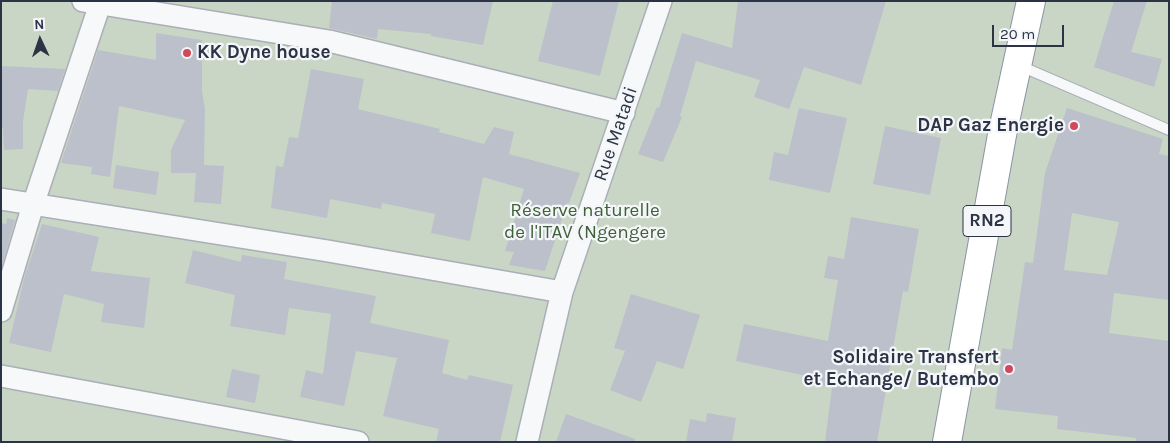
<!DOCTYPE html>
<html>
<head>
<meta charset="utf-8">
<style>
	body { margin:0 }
	#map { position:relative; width:1170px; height:443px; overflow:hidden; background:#e4e7ec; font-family:Karla,sans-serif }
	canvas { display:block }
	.frame { position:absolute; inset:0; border:2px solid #2b3445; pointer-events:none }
	.north { position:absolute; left:15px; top:15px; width:50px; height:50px; -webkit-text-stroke:4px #f4f6f9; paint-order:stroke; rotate:357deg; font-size:14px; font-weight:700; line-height:20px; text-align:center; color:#2b3445 }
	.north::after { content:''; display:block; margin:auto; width:18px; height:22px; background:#2b3445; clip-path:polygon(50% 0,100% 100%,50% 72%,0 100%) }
	.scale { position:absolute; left:992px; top:25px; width:72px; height:22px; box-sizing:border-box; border:2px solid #2b3445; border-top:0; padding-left:6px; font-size:15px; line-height:18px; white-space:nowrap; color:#2b3445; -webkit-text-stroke:4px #f4f6f9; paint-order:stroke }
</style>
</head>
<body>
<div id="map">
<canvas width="1170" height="443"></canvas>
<div class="frame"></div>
<div class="north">N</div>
<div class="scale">20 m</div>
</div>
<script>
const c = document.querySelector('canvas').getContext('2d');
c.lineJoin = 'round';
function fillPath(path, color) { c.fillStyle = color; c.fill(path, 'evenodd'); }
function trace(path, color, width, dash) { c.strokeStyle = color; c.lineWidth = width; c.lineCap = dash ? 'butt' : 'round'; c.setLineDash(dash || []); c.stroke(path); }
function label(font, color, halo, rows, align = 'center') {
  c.font = font + ' Karla,sans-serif'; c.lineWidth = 4.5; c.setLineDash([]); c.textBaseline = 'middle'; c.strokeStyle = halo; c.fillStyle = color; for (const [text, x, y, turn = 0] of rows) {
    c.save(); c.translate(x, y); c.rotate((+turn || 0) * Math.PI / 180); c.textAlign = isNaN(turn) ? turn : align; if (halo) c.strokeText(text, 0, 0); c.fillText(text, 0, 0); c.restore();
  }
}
fillPath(new Path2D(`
	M1,1H1169V442H1Z`), '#c9d6c5');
fillPath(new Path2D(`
	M332,1H493L483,45L431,36V34L378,29L377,39L329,28Z
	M553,1H619L600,76L538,61Z
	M738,1H886L861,85L804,67L789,109L754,97L760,80L696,61L680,116L682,117L663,162L638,154L657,107L659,108L682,33L732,48Z
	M1114,1H1147L1131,52L1162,59L1154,87L1094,67Z
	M156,33L202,40V91L205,109L204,165L224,166L221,204L194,202L196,173H171V150L185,120L119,106L110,177L91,174L92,167L61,163L98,50L156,60Z
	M1,66L65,69L58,91L28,89L23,121V149L4,150L3,128H1Z
	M311,69L364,79L358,109L440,129L439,132L484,144L494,127L514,132L509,154L580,173L569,203H567L545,271L509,265L514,252L505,251L524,189L483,177L470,241L431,233L435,214L382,203L381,209L330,199L327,218L271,208L276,166L283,167L289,137L298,138Z
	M799,108L847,118L830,193L769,180L774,152L788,155Z
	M1067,108L1163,139L1159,154L1169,156V300L1114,293L1109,333L1169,341V442H1136V438L1057,429L1058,416L995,409L1002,348L1012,350L1025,262L1033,263L1045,173ZM1072,213L1119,222L1107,275L1064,270Z
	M885,126L941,138L930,195L873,184Z
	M116,165L159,172L156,195L113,188Z
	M851,217L919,229L908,292L903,291L877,442H825L832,387L820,385L821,379L736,361L744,324L828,341L838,280L824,278L828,256L844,259Z
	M7,218L15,220L2,265L1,223L6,224Z
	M42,224L99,237L91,271L150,278L144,328L101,322L104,304L64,294L51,352L9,343L24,279Z
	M193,250L241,262L242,255L287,262L284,279L376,296L370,323L449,340L442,373L467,380L469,375L513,385L500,442H436L439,429L383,416L397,358L356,351L344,406L300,397L306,370L323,374L331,314L289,308L285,335L230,326L235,295L185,283Z
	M631,294L700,315L683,369L657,361L641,402L610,390L625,351L614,348Z
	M232,369L260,375L255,403L226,397Z
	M707,413L736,418L732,442H686L690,419L706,422Z
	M566,414L635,439V442H556Z`), '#bbc0ca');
const lane = new Path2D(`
	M1018,65L1169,130`);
const street = new Path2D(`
	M83,1L329,41L624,113
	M1,199L328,251L562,292
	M1,311L33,205L101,1
	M1,376L358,442
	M527,442L562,292L661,1`);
const highway = new Path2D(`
	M947,442L1002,135L1031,1`);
trace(lane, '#a9aeb7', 12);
trace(street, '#a9aeb7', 24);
trace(highway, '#8b94a3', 30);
trace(lane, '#f7f8fa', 10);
trace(street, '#f7f8fa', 21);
trace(highway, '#fff', 28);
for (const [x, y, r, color] of [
	[187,53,5,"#d1495b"],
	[1074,126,5,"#d1495b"],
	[1009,369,5,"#d1495b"]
]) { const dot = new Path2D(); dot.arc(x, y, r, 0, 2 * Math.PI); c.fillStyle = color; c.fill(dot); trace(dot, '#f4f6f9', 2); }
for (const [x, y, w] of [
	[987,221,48]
]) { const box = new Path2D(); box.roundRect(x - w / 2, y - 15.5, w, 31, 4); c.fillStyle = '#f4f6f9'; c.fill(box); trace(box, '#2b3445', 1); }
label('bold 18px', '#2b3445', null, [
	["RN2",987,221]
]);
label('bold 19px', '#2b3445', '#f4f6f9', [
	["KK Dyne house",197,53,"left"],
	["DAP Gaz Energie",1064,126],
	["Solidaire Transfert",999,358],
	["et Echange/ Butembo",999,380]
], 'right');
label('19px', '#2b3445', '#f4f6f9', [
	["Rue Matadi",616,134,-71]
]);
label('19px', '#3f6138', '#f4f6f9', [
	["Réserve naturelle",585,211],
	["de l'ITAV (Ngengere",585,233]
]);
</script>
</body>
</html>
